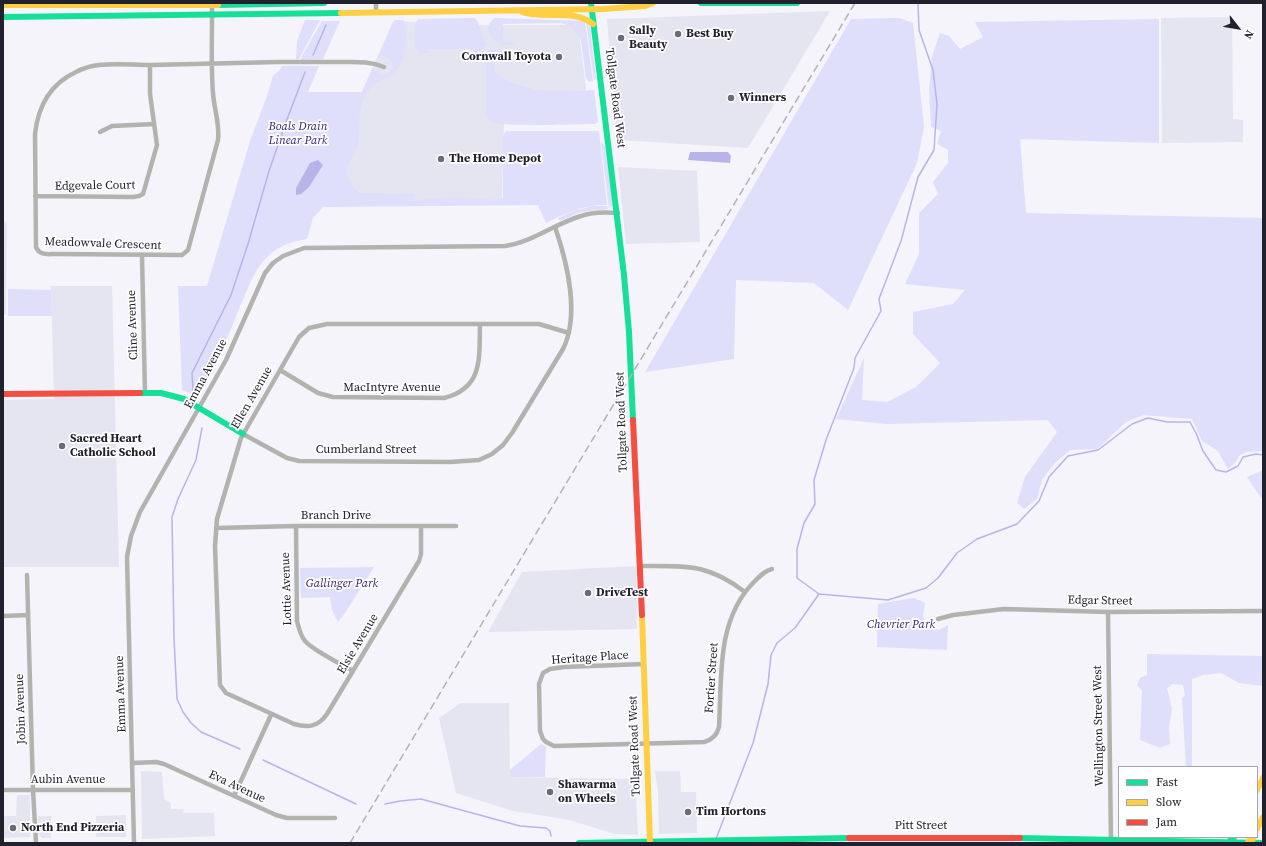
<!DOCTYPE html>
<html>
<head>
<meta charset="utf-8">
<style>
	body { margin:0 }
	#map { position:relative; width:1266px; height:846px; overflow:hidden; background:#f4f4fa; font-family:"Source Serif 4",serif }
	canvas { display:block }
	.frame { position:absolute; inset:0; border:4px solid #21202d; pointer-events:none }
	.legend { position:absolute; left:1118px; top:766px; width:140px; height:72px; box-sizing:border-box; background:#fff; border:1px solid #a6a6ab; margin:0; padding:5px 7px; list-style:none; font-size:12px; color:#21202d }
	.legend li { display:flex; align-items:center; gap:8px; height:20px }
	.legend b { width:20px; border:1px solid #a6a6ab }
	.north { position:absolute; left:1218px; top:8px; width:40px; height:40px; -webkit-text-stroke:3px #fff; paint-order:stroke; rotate:121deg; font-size:11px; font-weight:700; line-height:16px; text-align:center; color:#21202d }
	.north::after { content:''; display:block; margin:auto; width:14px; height:18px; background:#21202d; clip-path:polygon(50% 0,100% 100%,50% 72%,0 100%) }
</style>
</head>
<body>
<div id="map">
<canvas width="1266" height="846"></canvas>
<div class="frame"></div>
<ul class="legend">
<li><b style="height:5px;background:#16e098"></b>Fast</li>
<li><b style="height:5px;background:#ffcf43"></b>Slow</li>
<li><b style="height:5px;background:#f24e42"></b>Jam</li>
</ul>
<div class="north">N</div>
</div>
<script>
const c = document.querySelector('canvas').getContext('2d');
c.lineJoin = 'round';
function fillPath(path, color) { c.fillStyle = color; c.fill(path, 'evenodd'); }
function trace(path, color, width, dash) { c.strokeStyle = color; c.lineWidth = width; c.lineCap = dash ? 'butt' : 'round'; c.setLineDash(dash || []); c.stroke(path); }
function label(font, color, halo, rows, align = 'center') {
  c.font = font + ' "Source Serif 4",serif'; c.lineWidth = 3.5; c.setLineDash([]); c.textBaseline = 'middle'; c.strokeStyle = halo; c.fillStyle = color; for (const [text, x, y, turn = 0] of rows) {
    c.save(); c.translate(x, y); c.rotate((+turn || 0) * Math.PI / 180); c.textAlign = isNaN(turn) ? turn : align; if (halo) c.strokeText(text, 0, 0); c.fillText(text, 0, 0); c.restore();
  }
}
fillPath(new Path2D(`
	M830,11L748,148L617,140L607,19Z
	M1232,17L1233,119L1243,120V142L1162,143L1161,18Z
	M393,21L473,25H578L587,96H488L491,121L504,120L502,204L322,207L362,92Z
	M618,167L697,171L700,242L626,244Z
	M3,219L7,223L6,315H3Z
	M51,286H112L119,567H3V400L54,399Z
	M636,566L637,629L488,632L522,572Z
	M461,703H509L510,777L635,779L638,835L614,834L570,820L513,811L456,793L439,718Z
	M141,771L162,772L164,799L171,803V809H184L183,813H214L215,836L142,839Z
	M655,771H680L681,792H696L697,833L659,834L658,793Z
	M17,795H30V837L3,838V816H16Z
	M126,815V837H96V816Z
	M38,816H51V838H42L38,834Z`), '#e5e5f1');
fillPath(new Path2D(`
	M475,18C482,26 480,35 487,44L478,53H474L473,49H428V53C424,53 421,54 418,51C413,46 414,24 418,19Z
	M494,18L585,21L593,81L589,82L586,78L581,41L578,35L572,28L562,23L503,24V42L516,43C503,49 488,41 488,26Z
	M899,18L913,23L924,127L917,163L848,310L814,283L736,280L734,359L645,372L851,19Z
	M1159,19V143L1020,139L1026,213L1263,218V451L1246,452L1240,455L1235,463L1228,469L1218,451L1202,441L1192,419L1144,415L1126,422L1097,449L1070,450L1053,465L1042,480L1037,499L1024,509L1017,503L1025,477L1057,432L1048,420L886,424L836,419L864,358L862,400L887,402L916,387L940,363L913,334V312L953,304L965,290L905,284L919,254V213L938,194L933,182L948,163V150L937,144L941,131L931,127L929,90L932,57L940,33L949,36L960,49L983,37L975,22Z
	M305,20H320L299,59H296L297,41Z
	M395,20H403L405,22C407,41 408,67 388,77C380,81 373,83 368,91C354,111 363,127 357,147C354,155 348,161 347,169C346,178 352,185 357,191L359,193H385V194L414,193V201H421L427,198C442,198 457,197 472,198C483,199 492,201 503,198V136L506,131H599L607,205C583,205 568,212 546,223L538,205H536L323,207L313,218L307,239C268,245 258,264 244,297C235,317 228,338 219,357C212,370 203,383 196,396L182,390L178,286H207L250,141L267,96L273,76L280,70L282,66H319L308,92H362L373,67L376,72L382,75C398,72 394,53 378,57Z
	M322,21H340L323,59L301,60L302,56Z
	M586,21L589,24L592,35L591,36L596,78L594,80Z
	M491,49L504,51L503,55H495L494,71L499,77L515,84L537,90L581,91L594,90L598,122L595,124C576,124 503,128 491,121C488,119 487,117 486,113V66L483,57L484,54Z
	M601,142L605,146L613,203L612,206L609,209Z
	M593,206H607L608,209L581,212L560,221L558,218L573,211Z
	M8,289L51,290L52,316H8Z
	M1263,470V499L1261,498L1247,477Z
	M374,567L345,613L338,622L332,610L330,597L301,598L300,568Z
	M914,598L925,603L923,616L926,626L939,630L948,625L947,650L877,647L878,604Z
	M1147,654L1263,656V686L1239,683L1221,673L1203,675L1192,679V767H1186L1182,699L1185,695L1183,685L1173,684L1167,688L1172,709L1169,727L1170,744L1160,748L1140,740L1142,690L1137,685L1140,678L1147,675Z
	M541,744L546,747L545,777H510V770Z`), '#dfdefb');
fillPath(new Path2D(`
	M690,152H728L731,156L730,163L688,160Z
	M318,160L323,165L309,187L301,194L296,195V188L310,163Z`), '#b8b4ea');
trace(new Path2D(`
	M918,3L919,30L933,70L937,104L934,150L918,177L901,241L879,299L881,311L855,358L854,368L826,440L814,480L815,504L804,523L797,549V578L819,594L888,600L926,588L938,578L957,553L977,539L1017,524L1039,501L1049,477L1068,456L1098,450L1132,424L1148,418L1167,422H1190L1196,433L1203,451L1216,470L1226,472L1238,466L1243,457L1256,454L1263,455
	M313,55L326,25
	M193,390L192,373L231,295L248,244L269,171L286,122L305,72
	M202,428L196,460L178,499L172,517L174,638L177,699L183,712L191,723L201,732L240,749
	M263,760L356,804
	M385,804L400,801L421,799L520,826L546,828L550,831L551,836
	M716,839L753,743L768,684L771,655L777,643L795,628L819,594`), '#b8b4ea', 1.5);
trace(new Path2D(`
	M376,3V12
	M212,5V21C212,45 211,69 213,93C214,109 220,124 218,140L188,250L182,255H179L56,254C47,254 40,256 36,247L35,134C38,107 50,84 76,72C83,68 91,66 99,65C116,63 134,65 151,65C193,64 236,63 278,62C300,62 321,62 342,62C356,62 370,61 384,67
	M100,132L112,126L154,124
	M35,196L133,197L139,196L143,194L157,145L150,94V65
	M142,256L145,393
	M280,370L318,393L333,397L444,398C484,388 479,357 480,324
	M243,434L287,458L299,461L450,462L479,460L492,454L503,445L512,433L563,349C580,315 567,262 555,227
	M296,526L297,621C299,628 300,635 305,641C314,651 341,664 353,671
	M421,526V554L419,561L327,714C318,727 308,728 294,724L226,693L220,685L215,546L217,519L241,438L299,337L309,328L327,324H539L569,333
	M216,528L296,526H456
	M640,566C686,566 707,563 745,592
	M27,575L33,790L36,843
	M1108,612L1111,843
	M3,616L28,615
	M938,619L953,615L1004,609L1108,612L1263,611
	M644,664L564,667L550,669L543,673L539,684L540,731L543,739L546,742L554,746L704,742C712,740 717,735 719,727C722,678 716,621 753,583C759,577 764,571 772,569
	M133,763L156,762L164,764L276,815L287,818H335
	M3,790H133
	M234,796L271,715
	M134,843L127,557L131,536L140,512L226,360L265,273L273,263L283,256L304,248L505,246C533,242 554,224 581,216C592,212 606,212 618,213`), '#b2b2af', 4.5);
trace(new Path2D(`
	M591,3L624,275L629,332L633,420
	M701,3H797
	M218,5L324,3
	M3,17L341,13
	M140,393H161L184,399L243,434
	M1020,838L1263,843
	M579,843L849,838`), '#16e098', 6);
trace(new Path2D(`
	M3,5H218
	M522,12C545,20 573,8 593,24
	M341,13L603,9L645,6L653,3
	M642,615L650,843
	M1257,790L1263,778
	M1257,829L1263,817`), '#ffcf43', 6);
trace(new Path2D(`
	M3,394L140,393
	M633,420L642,615
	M849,838H1020`), '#f24e42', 6);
trace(new Path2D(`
	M350,843L855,3`), '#b3b3b4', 1.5, [8, 4]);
trace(new Path2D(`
	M1230,843L1233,837`), '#16e098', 8);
trace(new Path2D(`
	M1249,843L1253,837`), '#ffcf43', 8);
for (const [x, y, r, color] of [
	[678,34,4,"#6b6a75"],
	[621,38,4,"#6b6a75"],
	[559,57,4,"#6b6a75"],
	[731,98,4,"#6b6a75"],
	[441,159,4,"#6b6a75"],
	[62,446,4,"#6b6a75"],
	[588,593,4,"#6b6a75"],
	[550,792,4,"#6b6a75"],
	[688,812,4,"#6b6a75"],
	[13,828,4,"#6b6a75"]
]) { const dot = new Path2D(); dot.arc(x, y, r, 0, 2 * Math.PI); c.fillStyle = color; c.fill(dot); trace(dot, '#fff', 1.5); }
label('bold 12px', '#21202d', '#fff', [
	["Sally",629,31],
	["Beauty",629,45],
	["Best Buy",686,34],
	["Cornwall Toyota",551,57,"right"],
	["Winners",739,98],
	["The Home Depot",449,159],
	["Sacred Heart",70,439],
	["Catholic School",70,453],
	["DriveTest",596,593],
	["Shawarma",558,785],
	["on Wheels",558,799],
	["Tim Hortons",696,812],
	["North End Pizzeria",21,828]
], 'left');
label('12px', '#21202d', '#fff', [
	["Tollgate Road West",615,98,83],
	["Edgevale Court",95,186,-1],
	["Meadowvale Crescent",103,244,2],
	["Cline Avenue",133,325,-92],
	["Emma Avenue",206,374,-62],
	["MacIntyre Avenue",392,388],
	["Ellen Avenue",252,398,-60],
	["Tollgate Road West",622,422,-92],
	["Cumberland Street",366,450],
	["Branch Drive",336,516],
	["Lottie Avenue",287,589,-92],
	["Edgar Street",1100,601,1],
	["Elsie Avenue",358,644,-59],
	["Heritage Place",590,658,-4],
	["Fortier Street",712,678,-86],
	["Emma Avenue",121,694,-92],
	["Jobin Avenue",21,709,-92],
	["Wellington Street West",1099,726,-91],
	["Tollgate Road West",635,746,-92],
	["Aubin Avenue",68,780],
	["Eva Avenue",237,787,25],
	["Pitt Street",921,826]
]);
label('italic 12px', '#372379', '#fff', [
	["Boals Drain",298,127],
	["Linear Park",298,141],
	["Gallinger Park",342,584],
	["Chevrier Park",901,625]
]);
</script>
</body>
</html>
